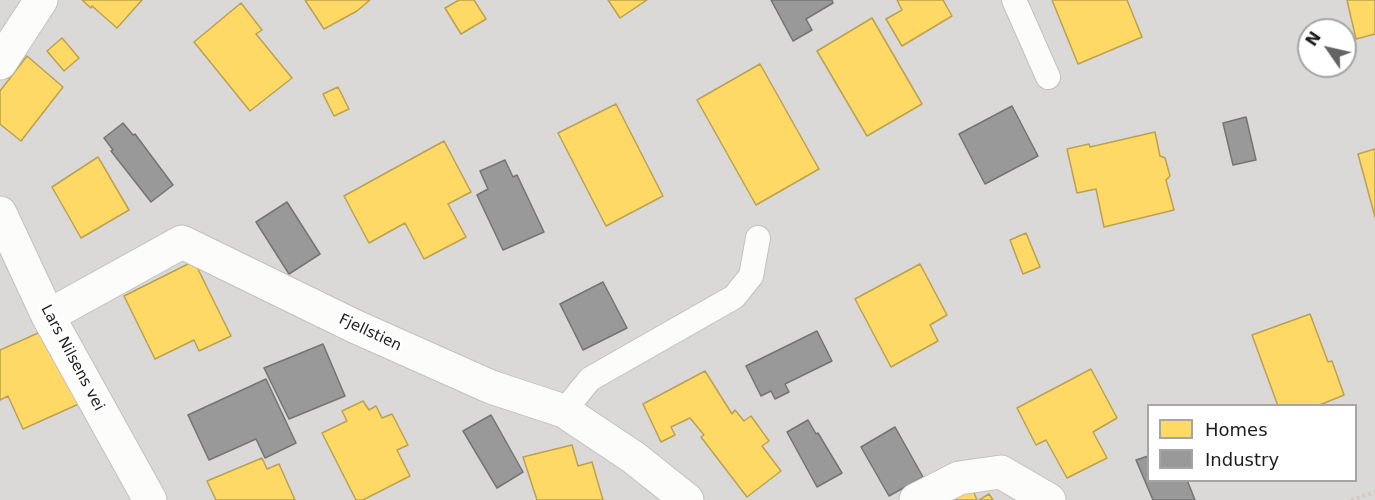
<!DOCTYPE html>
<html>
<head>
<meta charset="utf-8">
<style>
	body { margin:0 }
	#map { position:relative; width:1375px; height:500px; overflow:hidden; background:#ebe9e5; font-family:"DejaVu Sans",sans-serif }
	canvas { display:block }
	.legend { position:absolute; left:1147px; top:404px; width:210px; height:78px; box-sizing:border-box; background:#fff; border:2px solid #a5a5a5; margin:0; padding:8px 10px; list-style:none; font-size:18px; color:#1d1d1d }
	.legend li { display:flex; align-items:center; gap:12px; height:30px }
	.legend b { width:30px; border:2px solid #a5a5a5 }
	.north { position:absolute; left:1297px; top:18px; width:60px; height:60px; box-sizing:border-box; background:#fff; border:2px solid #a5a5a5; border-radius:50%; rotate:304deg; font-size:16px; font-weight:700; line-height:24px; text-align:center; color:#1d1d1d }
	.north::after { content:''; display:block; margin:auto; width:21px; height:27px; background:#656463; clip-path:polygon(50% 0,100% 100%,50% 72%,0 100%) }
</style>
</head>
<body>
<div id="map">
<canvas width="1375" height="500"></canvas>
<ul class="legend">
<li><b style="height:16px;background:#ffd966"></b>Homes</li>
<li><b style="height:16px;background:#999"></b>Industry</li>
</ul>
<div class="north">N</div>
</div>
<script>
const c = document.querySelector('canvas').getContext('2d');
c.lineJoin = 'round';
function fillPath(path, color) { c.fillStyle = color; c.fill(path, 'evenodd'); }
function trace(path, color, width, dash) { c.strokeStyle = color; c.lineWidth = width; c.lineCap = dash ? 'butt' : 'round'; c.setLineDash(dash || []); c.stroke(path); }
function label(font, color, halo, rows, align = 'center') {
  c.font = font + ' "DejaVu Sans",sans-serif'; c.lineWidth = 6; c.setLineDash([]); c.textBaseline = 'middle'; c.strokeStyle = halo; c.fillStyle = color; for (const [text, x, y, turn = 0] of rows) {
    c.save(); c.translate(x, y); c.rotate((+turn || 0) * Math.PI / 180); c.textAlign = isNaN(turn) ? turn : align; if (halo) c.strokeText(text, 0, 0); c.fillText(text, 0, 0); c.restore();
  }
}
fillPath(new Path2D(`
	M0,0H1375V500H0ZM1309,30H1345V66H1309ZM1148,406H1356V480H1148Z`), '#dad9d7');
const homes = new Path2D(`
	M82,0H142L117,28L92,6L91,8Z
	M305,0H370L357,11L324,29Z
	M459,0H474L486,19L461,34L445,8Z
	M608,0H647L620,18Z
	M897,0H943L952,16L902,46L886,19L902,10Z
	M1052,0H1127L1142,37L1078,64Z
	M1347,0H1375V34L1356,39Z
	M241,3L262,30L256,34L292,78L250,111L194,42Z
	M872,18L922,104L867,136L817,51Z
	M62,38L79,58L64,71L47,51Z
	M27,56L63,87L21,141L0,124V91Z
	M760,64L819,169L756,205L697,100Z
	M338,87L349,109L334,116L323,94Z
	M616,104L663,196L606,226L558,133Z
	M1155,132L1160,156L1165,158L1170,176L1166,180L1174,210L1104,227L1096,189L1077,193L1067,149L1089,144L1090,147Z
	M444,141L471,192L448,204L466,237L424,259L405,223L369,243L344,196Z
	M1375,149V217L1358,154Z
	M98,157L129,210L81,238L52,187Z
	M1026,233L1040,267L1023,274L1010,240Z
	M194,261L231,336L199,351L194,340L155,359L124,296Z
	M920,264L947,315L930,325L938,341L891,367L855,299Z
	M1310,314L1328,362L1332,361L1344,395L1317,406H1278L1252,335Z
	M47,329L81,403L23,429L8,396L0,400V350Z
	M1091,369L1117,418L1093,432L1107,458L1067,478L1046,440L1036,445L1017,408Z
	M705,371L732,414L735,410L744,421L751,416L769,441L762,446L781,471L747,497L701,437L704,435L690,418L671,427L675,435L661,442L643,404Z
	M363,401L369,410L376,406L382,418L392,414L408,445L397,450L410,476L363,500H356L322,433L347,421L342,411Z
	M572,445L578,466L592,462L603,500H537L523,457Z
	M262,458L267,469L279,464L295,500H216L207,481Z
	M972,488L977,500H948Z
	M989,494L993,500H979Z`);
fillPath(homes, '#ffd966');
trace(homes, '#bba150', 1.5);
const industry = new Path2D(`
	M771,0H832L833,3L806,19L812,30L793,41Z
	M1012,106L1038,156L985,184L959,134Z
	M1246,117L1256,160L1233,165L1223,123Z
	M123,123L133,135L135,134L173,185L151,202L111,151L113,150L104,138Z
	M505,160L513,177L517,175L544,232L503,250L477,195L488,189L480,171Z
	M287,202L320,254L289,274L256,222Z
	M603,282L627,328L583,350L560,304Z
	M817,331L832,361L785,384L789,392L775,399L771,391L761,396L746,366Z
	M323,344L345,396L289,419L264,368Z
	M266,379L296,443L265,458L256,439L209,460L188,415Z
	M491,415L523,472L497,488L463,431Z
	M808,420L816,434L818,433L842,473L817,487L787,432Z
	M895,427L923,477L889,496L861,447Z
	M1148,456V480H1187L1195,500H1153L1136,460Z`);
fillPath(industry, '#999');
trace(industry, '#747474', 1.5);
const lane = new Path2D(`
	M1014,0L1048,77
	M564,411L590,379L734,297L751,276L758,238`);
const street = new Path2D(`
	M0,63L41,0
	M0,213L48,316L150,500
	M48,316L182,242L354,326L491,387L564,411L633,457L687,500
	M916,500L959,478L1001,472L1049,500`);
trace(lane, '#c2c1c0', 26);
trace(street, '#c2c1c0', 35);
trace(new Path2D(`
	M1351,500L1375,492`), '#d4c8c6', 4, [3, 3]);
trace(lane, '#fcfcfb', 24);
trace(street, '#fcfcfb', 33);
label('15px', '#1d1d1d', '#fff', [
	["Fjellstien",370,333,25],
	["Lars Nilsens vei",72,358,62]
]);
</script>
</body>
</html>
